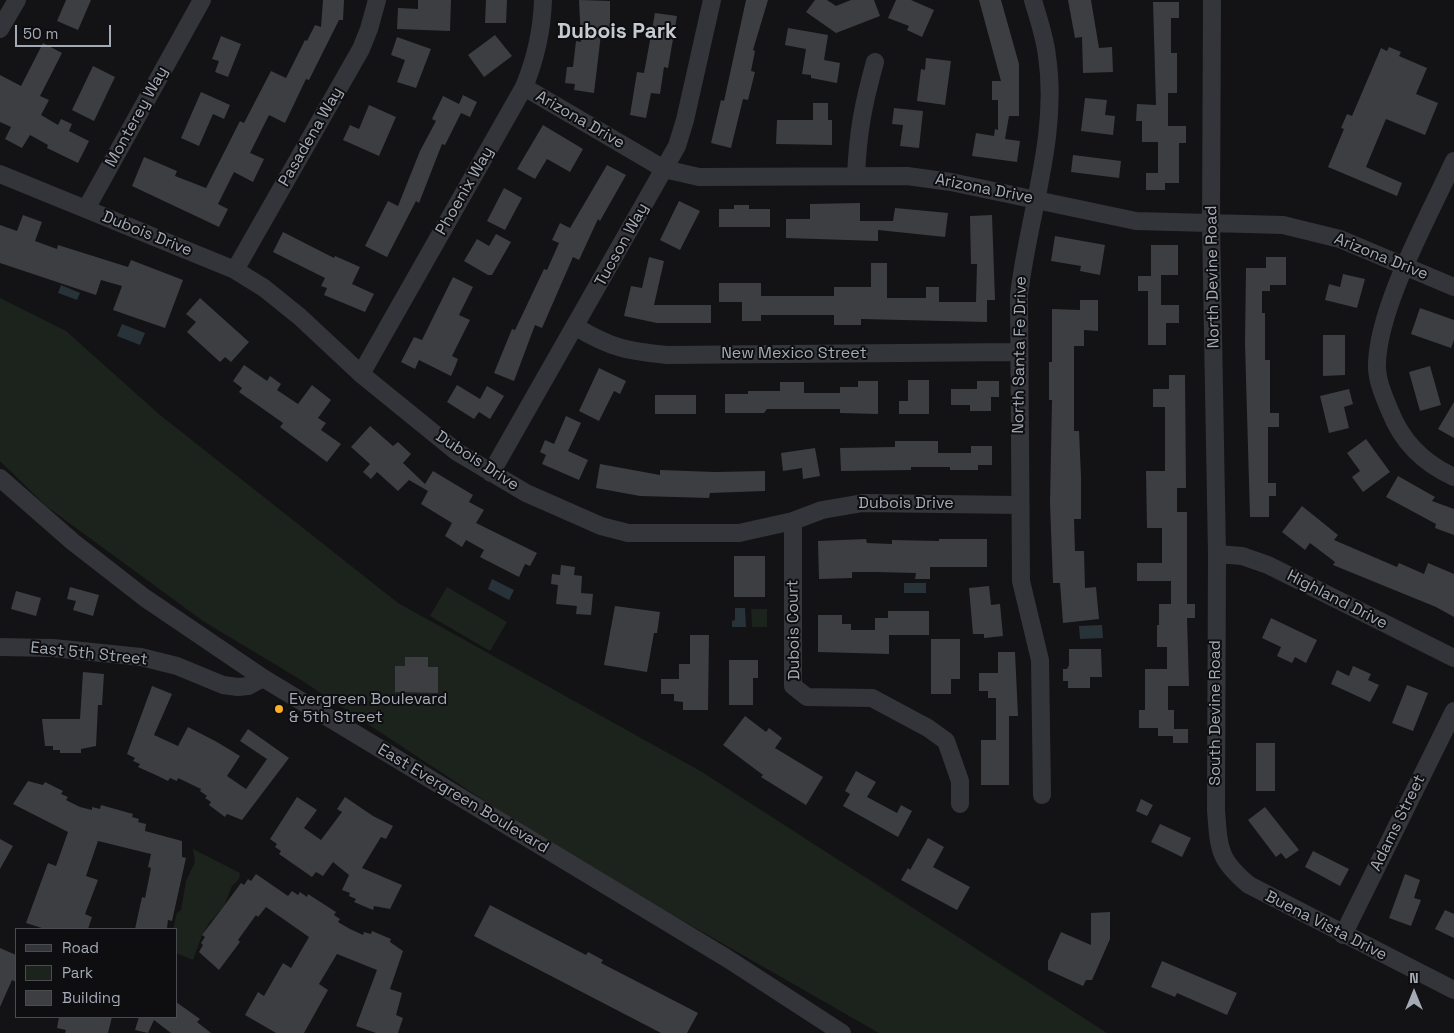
<!DOCTYPE html>
<html>
<head>
<meta charset="utf-8">
<style>
	body { margin:0 }
	#map { position:relative; width:1454px; height:1033px; overflow:hidden; background:#131315; font-family:"Space Grotesk",sans-serif }
	canvas { display:block }
	.legend { position:absolute; left:15px; top:928px; width:162px; height:90px; box-sizing:border-box; background:#0e0e10; border:1px solid #4a4c52; margin:0; padding:6px 9px; list-style:none; font-size:15px; color:#a4aab6 }
	.legend li { display:flex; align-items:center; gap:10px; height:25px }
	.legend b { width:25px; border:1px solid #4a4c52 }
	.north { position:absolute; left:1389px; top:968px; width:50px; height:50px; -webkit-text-stroke:4px #0e0e10; paint-order:stroke; rotate:0deg; font-size:14px; font-weight:700; line-height:20px; text-align:center; color:#a4aab6 }
	.north::after { content:''; display:block; margin:auto; width:18px; height:22px; background:#a4aab6; clip-path:polygon(50% 0,100% 100%,50% 72%,0 100%) }
	.scale { position:absolute; left:15px; top:25px; width:96px; height:22px; box-sizing:border-box; border:2px solid #a4aab6; border-top:0; padding-left:6px; font-size:15px; line-height:18px; white-space:nowrap; color:#a4aab6; -webkit-text-stroke:4px #0e0e10; paint-order:stroke }
</style>
</head>
<body>
<div id="map">
<canvas width="1454" height="1033"></canvas>
<ul class="legend">
<li><b style="height:6px;background:#34353a"></b>Road</li>
<li><b style="height:14px;background:#1b231c"></b>Park</li>
<li><b style="height:14px;background:#3d3e42"></b>Building</li>
</ul>
<div class="north">N</div>
<div class="scale">50 m</div>
</div>
<script>
const c = document.querySelector('canvas').getContext('2d');
c.lineJoin = 'round';
function fillPath(path, color) { c.fillStyle = color; c.fill(path, 'evenodd'); }
function trace(path, color, width, dash) { c.strokeStyle = color; c.lineWidth = width; c.lineCap = dash ? 'butt' : 'round'; c.setLineDash(dash || []); c.stroke(path); }
function label(font, color, halo, rows, align = 'center') {
  c.font = font + ' "Space Grotesk",sans-serif'; c.lineWidth = 4; c.setLineDash([]); c.textBaseline = 'middle'; c.strokeStyle = halo; c.fillStyle = color; for (const [text, x, y, turn = 0] of rows) {
    c.save(); c.translate(x, y); c.rotate((+turn || 0) * Math.PI / 180); c.textAlign = isNaN(turn) ? turn : align; if (halo) c.strokeText(text, 0, 0); c.fillText(text, 0, 0); c.restore();
  }
}
fillPath(new Path2D(`
	M0,298L66,331L160,415L398,603L702,772L1107,1033H879L559,850L301,680L203,621L46,506L0,461Z
	M447,587L507,622L490,651L430,616Z
	M751,609H767V627H752Z
	M193,849L240,873L239,879L232,886L224,906L210,922L202,935L193,960L176,953V929H173L177,913L181,910L186,881L195,862Z`), '#1b231c');
fillPath(new Path2D(`
	M61,285L80,293L77,300L58,293Z
	M122,324L145,333L140,345L117,336Z
	M492,579L514,590L509,600L488,589Z
	M904,583H926V593H904Z
	M735,608H745L746,627H732V621L735,620Z
	M1102,625L1103,638L1080,639L1079,626Z`), '#283239');
fillPath(new Path2D(`
	M66,0H91L78,30L57,21Z
	M323,0H344L343,20H339L309,80L306,79L285,123L269,115L250,153L264,159L253,182L234,172L218,204L228,209L219,227L132,186L144,157L177,171L175,176L206,188L240,121L244,123L271,71L286,78L305,40L307,41L315,25L321,27Z
	M418,0H451L450,31L397,29L398,8L418,9Z
	M486,0H507L506,23H485Z
	M579,0L610,1V34H601L594,93L574,90L575,84L565,83L567,67H573L576,41L581,42Z
	M746,0H768L753,50L755,51L751,71L755,72L748,100L743,99L731,148L711,143L721,100L724,101Z
	M815,0H827L836,6L851,0H874L880,16L836,33L806,12Z
	M896,0H911L934,10L922,37L907,30L909,26L888,18Z
	M979,0H1001L1019,64V116H1009L1005,139L1020,141L1017,162L972,156L976,133L994,136L995,129L998,130V100H992V81H1001Z
	M1068,0H1091L1099,48L1112,47L1113,72L1083,73L1082,37L1075,38Z
	M1153,2H1179V18H1171V53H1177V93H1168V126H1186V143H1179V183H1165V190H1146V173H1158V142H1142V121H1136L1137,104L1156,105Z
	M655,13L677,16L668,68L664,67L660,94L651,93L646,118L630,115L637,72L644,73Z
	M788,28L828,35L824,60L840,63L837,83L811,78V75L802,74L806,49L785,45Z
	M495,35L512,56L484,77L468,55Z
	M221,36L241,44L228,77L215,72L219,61L212,59Z
	M397,37L431,49L416,88L397,82L405,60L391,55Z
	M43,43L62,53L40,96L49,100L41,115L58,125L61,119L72,124L69,131L89,141L78,163L47,148L48,145L30,135L22,148L5,139L11,127L0,122V75L21,86Z
	M1389,47L1401,52L1399,56L1427,68L1416,94L1438,103L1425,135L1386,119L1366,167L1402,183L1397,196L1328,167L1344,129L1341,128L1347,114L1352,116L1381,48L1387,51Z
	M926,58L951,61L945,105L917,101L921,69L925,70Z
	M93,66L115,77L94,121L72,110Z
	M201,92L230,105L224,119L213,114L199,146L181,138Z
	M463,95L477,102L470,117L461,113L445,145L442,144L419,203L416,201L387,257L365,246L388,201L398,206L420,151L436,121L432,119L443,96L459,104Z
	M1085,98L1107,100L1105,115L1115,116L1113,135L1081,131Z
	M813,103H828V120H832V145L776,144L777,120H813Z
	M369,105L396,117L379,156L343,140L350,125L359,129Z
	M894,108L923,111L919,148L900,146L903,125L892,124Z
	M543,125L583,149L570,172L547,159L535,179L517,169Z
	M1073,155L1121,161L1119,178L1071,172Z
	M607,165L626,175L600,221L598,219L579,260L573,257L542,328L535,325L514,381L494,373L512,329L515,330L544,269L547,270L559,243L552,240L560,223L570,228Z
	M504,188L522,198L505,230L487,221Z
	M679,201L700,211L680,250L660,240Z
	M860,203V221H893L895,208L948,213L945,237L878,230V241L786,238V219H810V204Z
	M734,205H749V209H770V227H719V209H734Z
	M23,215L42,222L35,241L57,249L58,245L128,267L131,260L183,280L165,328L113,310L122,286L101,280L96,295L0,263V225L17,231Z
	M992,215L995,300H987V322L861,319V325H834V315H761V321H742V302H719V283H761V296H834V287H871V263H887V298H926V287H939V302H976L977,264H971L970,216Z
	M283,232L334,258L335,256L360,267L352,284L374,294L365,312L324,295L327,288L321,286L325,278L273,252Z
	M496,234L511,242L492,275H488L464,261L477,239L489,246Z
	M1055,236L1105,245L1100,275L1080,271L1081,266L1051,261Z
	M1151,245H1178V275H1161V305H1179V323H1166V345H1148V291H1138V276H1151Z
	M649,257L664,261L654,305H711V323H657L624,316L631,286L642,288Z
	M1266,257H1286V285H1270V291H1262V313H1265V360H1270V413H1279V427H1268V483H1276V496H1269V517H1250L1245,343L1246,268H1266Z
	M1343,274L1365,279L1357,308L1325,300L1329,284L1340,287Z
	M453,277L473,287L459,315L470,320L452,356L458,359L455,367L451,376L419,360L415,369L401,362L414,337L422,340Z
	M200,298L249,342L231,362L225,357L220,362L187,332L196,322L186,314Z
	M1080,300H1098V331L1084,330V346H1074V431H1079L1081,476V519H1074L1075,551H1084L1085,588L1096,587L1099,619L1063,623L1060,583H1053L1050,503L1052,400H1049V362H1052V309L1080,310Z
	M1420,308L1454,320V340L1451,348L1411,334Z
	M1323,335H1345V375L1323,376Z
	M244,365L267,381L270,376L281,384L277,390L298,404L312,385L331,400L318,418L326,423L321,430L341,444L327,462L280,427L283,423L239,392L242,388L233,381Z
	M1430,366L1441,405L1420,411L1409,372Z
	M599,368L626,381L620,394L614,391L599,421L579,411Z
	M1169,375H1185L1186,488H1177V512H1187V604H1195V618H1187L1189,686H1168V710H1174V729H1188V743H1173V736H1158V728H1139V710H1145V669H1167V647H1157V625H1159V604H1171V581H1137V563H1162V528H1147L1146,471H1165V407H1153V389H1169Z
	M908,380H929V414H899V401H908Z
	M858,381H878V414L840,413V409H767L764,413H725V394H748V391H780V382H804V393H840V387H858Z
	M977,381H999V397H991V411H970V405H951V389H977Z
	M457,385L480,399L487,386L504,396L490,419L479,412L474,419L447,402Z
	M1349,389L1353,404L1344,407L1349,428L1329,433L1320,396Z
	M655,395H696V414H655Z
	M1454,402V438L1438,429Z
	M566,416L581,423L568,451L588,460L579,480L542,464L546,455L540,452L545,440L554,444Z
	M370,426L393,446L398,442L411,454L403,463L425,484L433,471L473,495L469,502L484,510L476,523L537,553L530,566L525,564L519,577L480,557L484,550L466,540L462,547L445,536L452,523L421,504L428,491L409,480L398,491L377,472L371,479L363,472L370,464L351,447Z
	M1366,439L1390,472L1363,492L1352,477L1360,471L1347,453Z
	M895,441H938V453H971V446H992V465H978V470H950V467H911V470L841,471L840,448L895,447Z
	M815,448L820,476L803,479L802,468L783,471L781,453Z
	M600,464L660,475V470L715,472L765,471V491L710,493L709,498L640,496L596,488Z
	M1398,476L1435,497L1432,501L1454,509V535L1435,528L1436,524L1386,497Z
	M1302,506L1338,535L1334,540L1397,567L1399,563L1424,574L1428,563L1454,574V617L1436,607L1333,565L1335,562L1310,543L1305,550L1282,532Z
	M866,539L867,543L892,544V540L939,541V539H987V567H930V579H915L916,573L875,572H852V578L819,579L818,541Z
	M734,556H765V597H734Z
	M561,565L575,567L574,575L582,576L581,593L593,594L591,615L576,614L577,606L556,604L558,585L551,584L552,574L560,575Z
	M989,586L991,605L1000,604L1003,636L984,638V634H973L969,588Z
	M70,587L99,595L93,616L73,610L76,601L67,599Z
	M16,591L41,598L36,616L11,609Z
	M615,606L660,612L657,633H654L647,672L604,665Z
	M888,611H929V635H889V654L818,652V615H842V624H851V630H875V618H888Z
	M1271,618L1317,640L1306,663L1295,657L1292,663L1277,656L1281,647L1262,638Z
	M690,635H709L708,710H683V702L674,701V694H661V679H679V664H690Z
	M931,639H960V679H951V694H931Z
	M1069,649H1101L1102,677H1090V688H1068V681H1063V669H1067L1069,665Z
	M998,652H1015L1018,716H1009V785H981V740H996V698H988V691H979V673H998Z
	M405,657H428V667H438V693L395,692V666H405Z
	M729,660H758V678H753V705H729Z
	M1353,666L1371,674L1368,680L1379,685L1370,702L1331,684L1337,670L1349,676Z
	M83,672L104,674L102,705H98L96,746L81,749V753H60V750H53V746H45L42,719H80Z
	M1407,685L1428,693L1413,731L1392,723Z
	M152,686L172,694L154,735L178,746L188,727L217,742L240,756L227,776L246,789L267,759L240,741L248,729L289,758L242,820L227,814L225,817L209,805L211,802L205,798L207,796L200,791L201,789L178,778L177,781L170,778L168,781L158,776L138,767L140,764L133,761L135,758L127,754Z
	M745,716L766,732L769,728L782,738L775,748L823,777L806,805L761,777L763,775L723,745Z
	M1256,743H1275V791H1256Z
	M856,771L876,782L867,797L897,813L901,805L912,811L898,837L843,806L850,794L845,791Z
	M28,781L43,785L45,782L63,791L61,794L68,797L66,800L80,807L92,810V807L100,809L101,805L133,814L132,817L139,819L138,822L146,824L145,831L182,841V857L186,858L172,921L168,920L167,928L135,929L142,897L145,898L151,868L148,867L151,854L98,841L86,876L98,880L85,914L92,917L88,929H45L26,923L48,863L56,866L68,832L13,804Z
	M297,797L317,810L304,828L321,840L342,812L337,809L345,797L373,816L393,826L386,839L381,837L362,868L402,885L390,909L374,906L373,910L354,902L356,899L349,896L350,893L342,890L349,875L333,862L323,876L316,872L312,877L279,854L281,851L275,847L277,844L270,839Z
	M1141,799L1153,805L1147,816L1136,811Z
	M1265,807L1299,850L1286,859L1281,853L1276,857L1248,820Z
	M1160,824L1191,838L1182,857L1151,842Z
	M928,838L944,847L933,867L970,887L957,910L901,880L908,868L910,870Z
	M0,839L13,846L0,869Z
	M1313,851L1349,869L1340,886L1305,867Z
	M256,874L288,896L292,891L298,895L300,892L307,897L308,894L336,912L334,915L340,919L338,922L350,929L363,935L364,932L371,934L372,931L391,939L390,942L403,951L390,989L402,993L396,1015L403,1018L398,1033H376L356,1026L377,970L337,954L319,984L328,990L304,1033H276L245,1015L258,992L264,996L283,963L291,968L309,937L266,907L258,917L256,915L238,940L240,942L219,970L199,952L203,945L201,943L205,937L202,935L224,906L241,883L244,885L248,879L251,881Z
	M1405,874L1420,880L1414,898L1421,900L1411,926L1389,918Z
	M490,905L586,955L588,952L603,960L601,963L698,1013L687,1033H661L474,936Z
	M1445,910L1454,914V938L1435,929Z
	M1110,912V939L1092,980H1086L1083,986L1048,970V961L1061,932L1091,945V913Z
	M0,948L16,955V982L12,980L0,1007Z
	M1162,961L1237,993L1227,1015L1177,993L1175,997L1151,987Z
	M176,1002L200,1019L197,1022L211,1033H171L154,1020L148,1033L135,1030L139,1017H176Z
	M59,1017H112L108,1033H65L66,1030L57,1028Z`), '#3d3e42');
trace(new Path2D(`
	M1033,0C1038,18 1045,37 1047,56C1059,136 1028,216 1019,295L1021,581L1040,660L1042,795
	M1212,0L1211,224L1217,554L1216,810C1219,849 1218,859 1249,885L1454,990
	M0,29L17,0
	M524,87L664,169L699,177L907,176L951,182L1136,221L1283,225L1340,239L1454,287
	M1454,161C1429,216 1379,305 1377,363C1376,379 1384,397 1390,411C1402,442 1423,463 1454,477
	M0,174L235,270L264,288L300,317L361,374L457,452L526,493L601,526L628,533H739L793,521L822,510L863,503L1019,505
	M856,176C858,131 863,105 875,62
	M86,209L202,0
	M235,270L361,49L369,29L377,0
	M576,327C611,348 627,351 667,355L1018,352
	M361,374L524,87C536,58 542,32 543,0
	M491,473L677,146L685,120L712,0
	M0,478L73,542L145,598L263,678L728,959L842,1033
	M793,521V686L807,697L872,698L928,728L946,741L960,781V804
	M1217,554L1242,556L1268,565L1454,658
	M0,647L53,648L141,657L177,666L223,685L238,687L248,686L263,678
	M1343,935L1454,711`), '#34353a', 18);
for (const [x, y, r, color] of [
	[279,709,5,"#feae22"]
]) { const dot = new Path2D(); dot.arc(x, y, r, 0, 2 * Math.PI); c.fillStyle = color; c.fill(dot); trace(dot, '#0e0e10', 2); }
label('16px', '#a4aab6', '#0e0e10', [
	["Monterey Way",137,117,-61],
	["Arizona Drive",580,120,30],
	["Pasadena Way",311,137,-60],
	["Arizona Drive",984,189,11],
	["Phoenix Way",465,191,-60],
	["Dubois Drive",147,234,22],
	["Tucson Way",622,245,-61],
	["Arizona Drive",1381,257,22],
	["North Devine Road",1213,277,-91],
	["New Mexico Street",794,354],
	["North Santa Fe Drive",1020,355,-89],
	["Dubois Drive",477,461,33],
	["Dubois Drive",906,504],
	["Highland Drive",1337,600,27],
	["Dubois Court",794,630,-91],
	["East 5th Street",89,654,6],
	["South Devine Road",1216,713,-90],
	["East Evergreen Boulevard",463,799,31],
	["Adams Street",1398,823,-64],
	["Buena Vista Drive",1326,926,27]
]);
label('16px', '#a4aab6', '#0e0e10', [
	["Evergreen Boulevard",289,700],
	["& 5th Street",289,718]
], 'left');
label('bold 21px', '#c5c9d2', '#0e0e10', [
	["Dubois Park",617,32]
]);
</script>
</body>
</html>
